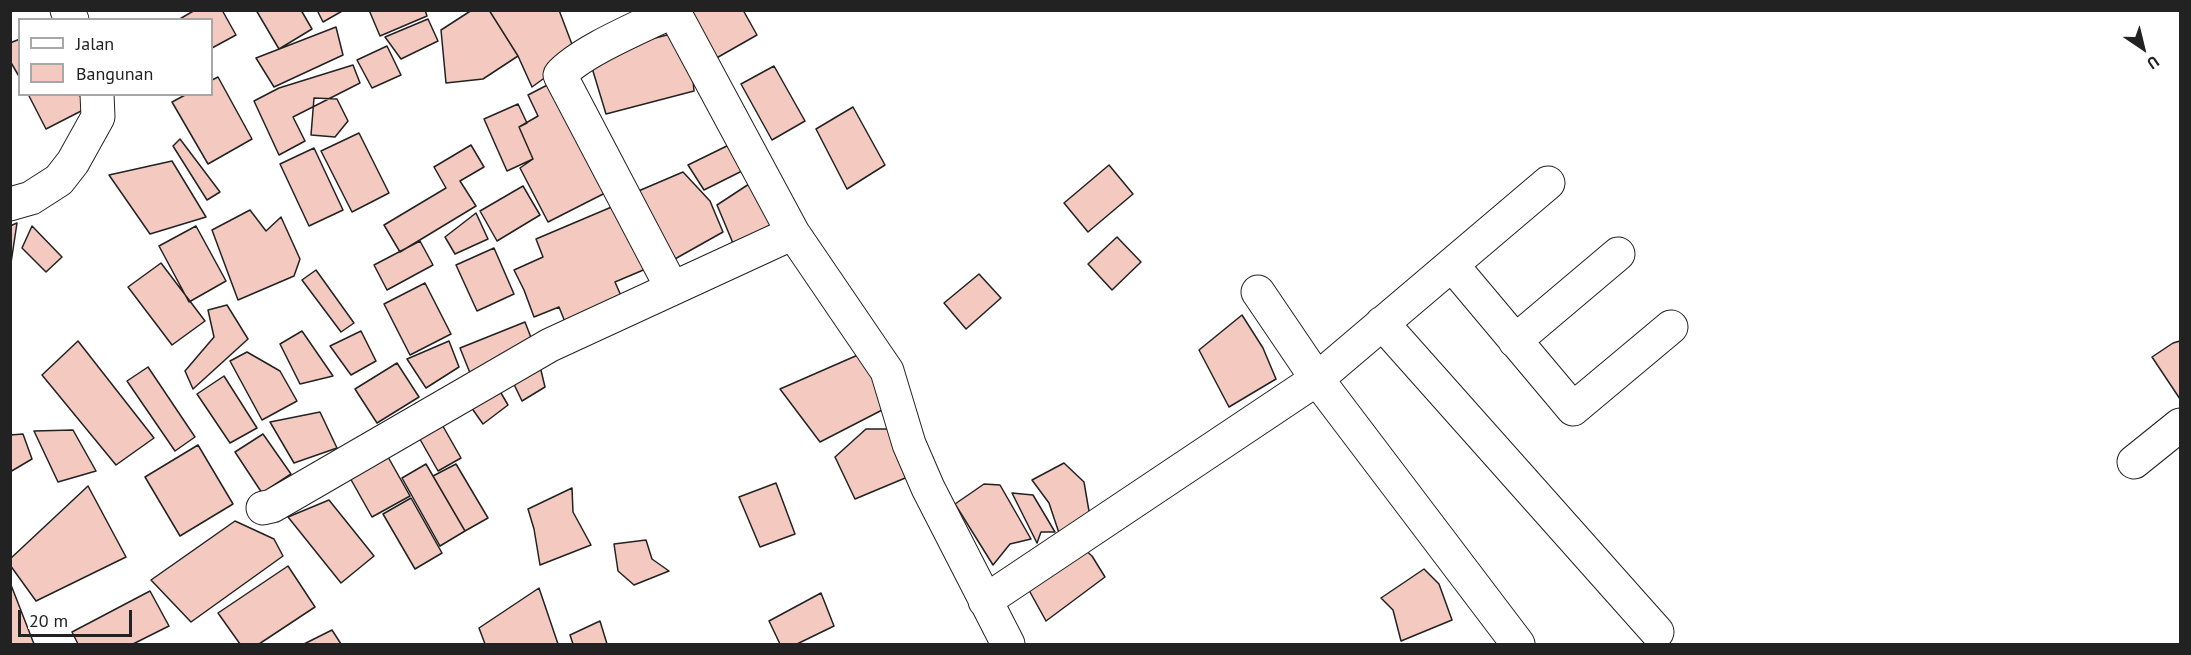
<!DOCTYPE html>
<html>
<head>
<meta charset="utf-8">
<style>
	body { margin:0 }
	#map { position:relative; width:2191px; height:655px; overflow:hidden; background:#fff; font-family:"PT Sans",sans-serif }
	canvas { display:block }
	.frame { position:absolute; inset:0; border:12px solid #222; pointer-events:none }
	.legend { position:absolute; left:18px; top:18px; width:195px; height:78px; box-sizing:border-box; background:#fff; border:2px solid #a7a7a7; margin:0; padding:8px 10px; list-style:none; font-size:18px; color:#222 }
	.legend li { display:flex; align-items:center; gap:12px; height:30px }
	.legend b { width:30px; border:2px solid #a7a7a7 }
	.north { position:absolute; left:2113px; top:18px; width:60px; height:60px; -webkit-text-stroke:4px #fff; paint-order:stroke; rotate:145deg; font-size:16px; font-weight:700; line-height:24px; text-align:center; color:#222 }
	.north::after { content:''; display:block; margin:auto; width:21px; height:27px; background:#222; clip-path:polygon(50% 0,100% 100%,50% 72%,0 100%) }
	.scale { position:absolute; left:18px; top:610px; width:114px; height:27px; box-sizing:border-box; border:3px solid #222; border-top:0; padding-left:8px; font-size:18px; line-height:21px; white-space:nowrap; color:#222; -webkit-text-stroke:4px #fff; paint-order:stroke }
</style>
</head>
<body>
<div id="map">
<canvas width="2191" height="655"></canvas>
<div class="frame"></div>
<ul class="legend">
<li><b style="height:8px;background:#fff"></b>Jalan</li>
<li><b style="height:16px;background:#f3c9c0"></b>Bangunan</li>
</ul>
<div class="north">U</div>
<div class="scale">20 m</div>
</div>
<script>
const c = document.querySelector('canvas').getContext('2d');
c.lineJoin = 'round';
function fillPath(path, color) { c.fillStyle = color; c.fill(path, 'evenodd'); }
function trace(path, color, width, dash) { c.strokeStyle = color; c.lineWidth = width; c.lineCap = dash ? 'butt' : 'round'; c.setLineDash(dash || []); c.stroke(path); }
const building = new Path2D(`
	M195,10H222L236,35L212,48V20H178Z
	M256,10H301L312,29L279,49Z
	M317,10H344L323,22Z
	M369,10H425L427,16L380,36Z
	M472,10H489L518,56L483,79L446,83L441,30Z
	M489,10H559L576,55L532,87L518,56Z
	M687,10H743L757,35L713,60Z
	M428,19L438,41L401,59L385,37Z
	M336,27L343,55L274,87L256,58Z
	M675,33L691,58L694,91L606,114L589,58L599,52Z
	M20,39V78L10,61V43Z
	M387,46L401,75L372,88L357,60Z
	M353,65L360,83L293,117L305,141L279,155L254,101L279,88Z
	M774,66L805,121L772,140L741,84Z
	M218,77L252,139L208,164L172,102L187,94H212V80Z
	M559,79L615,188L548,222L520,168L533,159L519,127L538,116L528,95Z
	M28,94H79L87,108L46,129Z
	M314,98L337,99L348,121L335,137L311,135Z
	M518,104L527,123L519,127L533,159L507,171L484,119Z
	M853,107L885,165L847,189L816,129Z
	M359,133L389,193L352,212L321,151Z
	M180,139L220,192L207,200L173,146Z
	M735,142L748,168L704,190L688,165Z
	M471,145L484,167L460,181L476,206L400,252L384,225L446,188L434,167Z
	M314,148L343,210L309,226L280,164Z
	M172,161L206,217L150,234L109,175Z
	M1109,165L1133,194L1088,232L1064,203Z
	M683,172L710,201L723,232L666,264L629,195Z
	M749,184L776,224L735,248L717,205Z
	M523,186L540,215L497,241L480,211Z
	M621,203L648,268L615,282L622,298L565,322L559,307L534,317L524,290L514,270L543,257L536,239Z
	M250,210L266,231L281,217L300,259L294,276L238,300L212,230Z
	M476,213L488,239L455,254L445,237Z
	M17,223L11,263H10V226Z
	M32,226L62,257L46,272L22,248Z
	M196,226L226,281L189,302L159,246Z
	M1117,237L1141,262L1112,290L1088,264Z
	M420,241L433,265L387,290L374,265Z
	M494,248L514,294L477,311L456,265Z
	M161,263L205,321L172,345L128,287Z
	M316,270L354,323L341,332L302,280Z
	M979,274L1001,298L966,329L944,303Z
	M425,283L451,334L410,355L384,304Z
	M227,305L248,339L193,389L185,371L214,337L208,310Z
	M1242,315L1263,348L1276,379L1229,407L1199,350Z
	M525,322L535,348L470,373L460,348Z
	M302,331L333,376L300,384L280,344Z
	M361,331L376,361L351,375L330,346Z
	M78,341L154,438L116,465L42,375Z
	M449,341L459,367L426,388L407,359Z
	M2180,341V399L2152,357L2173,343Z
	M867,351L888,407L820,442L780,389Z
	M247,352L280,371L297,401L262,420L230,361Z
	M539,362L545,387L522,401L510,376Z
	M397,363L419,397L377,423L355,389Z
	M148,367L195,437L175,451L127,381Z
	M224,376L257,428L230,443L197,394Z
	M494,381L508,405L483,424L466,400Z
	M320,412L337,448L294,463L270,422Z
	M436,414L461,458L438,471L413,427Z
	M866,429H892L910,476L855,499L835,457Z
	M73,430L96,471L58,482L34,431Z
	M23,434L32,459L10,472V435Z
	M263,434L291,474L262,493L235,452Z
	M198,445L233,504L180,536L145,477Z
	M383,448L410,496L372,517L345,469Z
	M1064,463L1084,482L1090,517L1060,536L1049,503L1032,480Z
	M426,464L465,531L440,546L402,478Z
	M456,464L488,518L465,531L433,476Z
	M776,483L795,534L760,547L739,497Z
	M984,484L1000,485L1031,539L1010,544L993,565L955,504Z
	M88,486L126,557L36,601L10,565V559Z
	M572,488L573,512L591,545L540,565L534,529L528,509Z
	M1012,493L1033,495L1055,532H1041L1037,543Z
	M411,498L442,553L415,569L383,514Z
	M329,500L374,556L341,583L288,517Z
	M235,521L274,539L283,556L191,622L151,580Z
	M646,540L652,559L669,571L634,585L618,571L614,544Z
	M1082,547L1092,556L1105,577L1046,621L1025,583Z
	M288,566L315,607L259,644H240L218,613Z
	M1424,569L1439,584L1452,620L1401,641L1393,610L1381,598Z
	M11,585L34,644H10Z
	M539,588L558,644H485L479,628Z
	M150,591L169,626L133,644H78L72,632Z
	M821,593L834,626L797,644H780L769,621Z
	M600,621L607,644H573L570,635Z
	M332,630L341,644H304Z`);
fillPath(building, '#f3c9c0');
trace(building, '#222', 1.5);
const street = new Path2D(`
	M67,10L72,20
	M673,10L793,233L887,371L909,444L928,488L1008,644
	M10,204L31,198L59,180L73,162L98,117L97,94
	M1452,265L1573,409L1671,327
	M672,288L560,75C581,51 643,26 673,11
	M1258,292L1317,379L1518,644
	M1382,323L1657,632
	M1515,341L1618,254
	M2134,462L2180,425
	M263,508L272,506L550,345L793,233
	M985,601L1317,379L1548,183`);
trace(street, '#222', 35);
trace(street, '#fff', 33);
</script>
</body>
</html>
